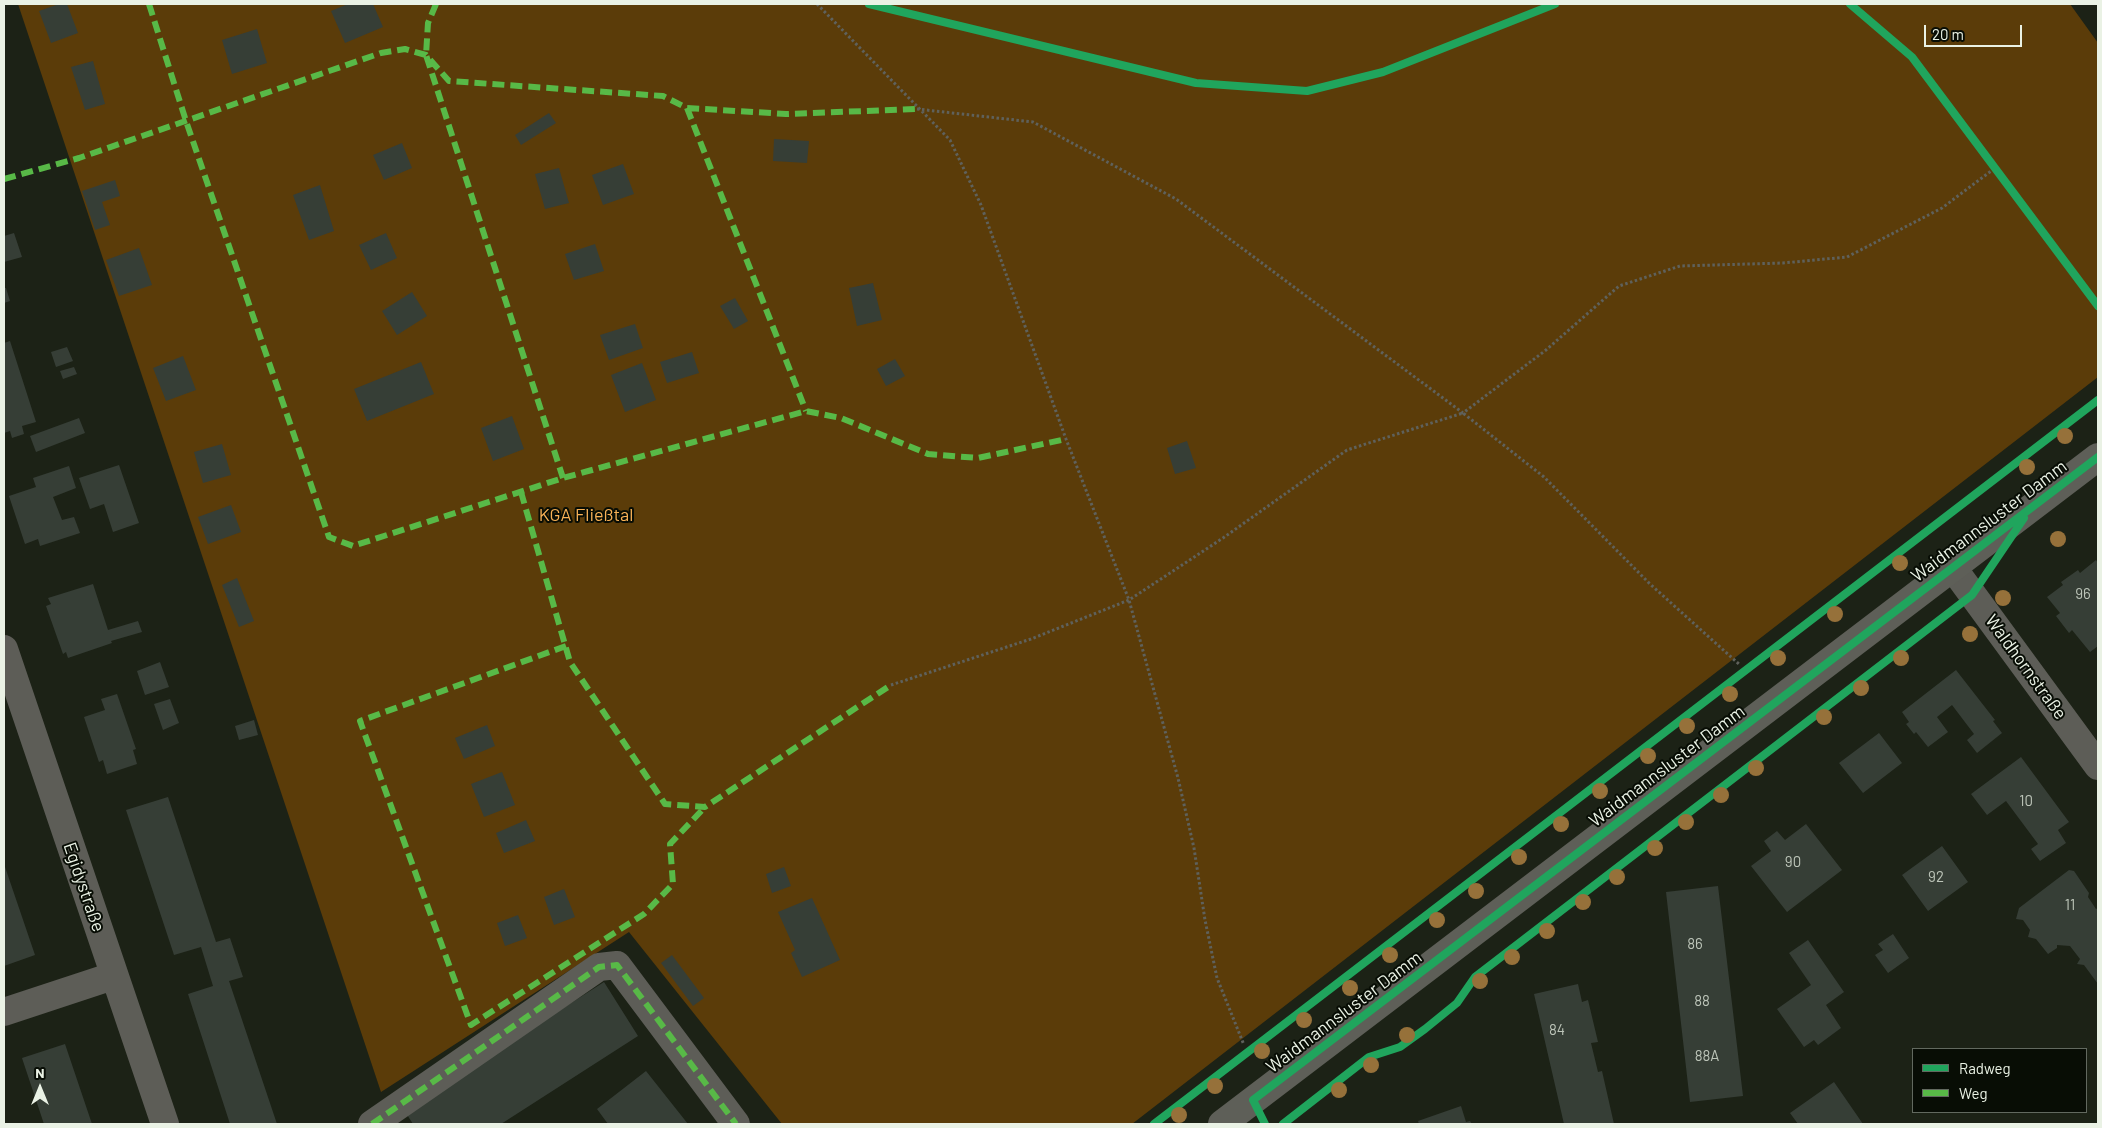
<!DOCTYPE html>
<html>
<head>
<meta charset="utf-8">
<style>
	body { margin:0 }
	#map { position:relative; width:2102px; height:1128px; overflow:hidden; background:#1c2216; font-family:Barlow,sans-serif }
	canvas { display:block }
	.frame { position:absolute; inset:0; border:5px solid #eaf2e5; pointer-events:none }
	.legend { position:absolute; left:1912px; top:1048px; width:175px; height:65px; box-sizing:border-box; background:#080d05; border:1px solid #62695f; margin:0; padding:6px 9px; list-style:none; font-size:15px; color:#eaf2e5 }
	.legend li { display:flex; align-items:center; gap:10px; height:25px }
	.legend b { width:25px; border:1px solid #62695f }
	.north { position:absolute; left:15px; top:1063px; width:50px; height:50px; -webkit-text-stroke:4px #080d05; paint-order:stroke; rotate:0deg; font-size:14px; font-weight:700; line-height:20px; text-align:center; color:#eaf2e5 }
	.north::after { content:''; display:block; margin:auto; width:18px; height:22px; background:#eaf2e5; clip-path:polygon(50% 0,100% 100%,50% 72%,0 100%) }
	.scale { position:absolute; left:1924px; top:25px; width:98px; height:22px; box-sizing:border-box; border:2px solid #eaf2e5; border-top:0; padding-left:6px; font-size:15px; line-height:18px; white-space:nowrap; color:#eaf2e5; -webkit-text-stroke:4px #080d05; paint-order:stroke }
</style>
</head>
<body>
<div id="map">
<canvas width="2102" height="1128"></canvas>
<div class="frame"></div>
<ul class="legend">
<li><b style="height:6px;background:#20a55d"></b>Radweg</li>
<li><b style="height:6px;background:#58b947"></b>Weg</li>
</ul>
<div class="north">N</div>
<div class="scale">20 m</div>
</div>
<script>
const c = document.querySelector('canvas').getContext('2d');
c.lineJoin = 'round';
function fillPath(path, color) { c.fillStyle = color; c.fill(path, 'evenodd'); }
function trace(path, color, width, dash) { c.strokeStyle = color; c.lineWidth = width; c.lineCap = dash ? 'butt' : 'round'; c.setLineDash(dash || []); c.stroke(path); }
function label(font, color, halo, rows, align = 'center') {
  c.font = font + ' Barlow,sans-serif'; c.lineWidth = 4; c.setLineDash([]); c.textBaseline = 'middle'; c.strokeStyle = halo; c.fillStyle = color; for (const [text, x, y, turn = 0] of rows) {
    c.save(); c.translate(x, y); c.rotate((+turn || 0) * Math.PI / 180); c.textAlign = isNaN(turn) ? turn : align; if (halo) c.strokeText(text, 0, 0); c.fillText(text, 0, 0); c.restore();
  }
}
fillPath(new Path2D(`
	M18,4H2070L2098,43V377L1132,1124H782L629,932L381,1092Z`), '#5b3c09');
fillPath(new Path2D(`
	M59,4H67L78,33L51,43L39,11Z
	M348,4H373L383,27L345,43L331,11Z
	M257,29L267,63L232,74L222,40Z
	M93,61L105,104L85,110L71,67Z
	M549,113L556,123L521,145L515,135Z
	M774,139L809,141L807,163L773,161Z
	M402,143L412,168L384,180L373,155Z
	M623,164L634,194L603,205L592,175Z
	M559,168L569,203L545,209L535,174Z
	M115,180L120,196L102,202L110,225L95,230L82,191Z
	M320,185L334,231L309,240L293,195Z
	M14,233L22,257L4,262V236Z
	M386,233L397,258L371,270L359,245Z
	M595,244L604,271L574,280L565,254Z
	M139,248L152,285L119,296L106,260Z
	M873,283L882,320L857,326L849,288Z
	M4,288H6L10,301L4,303Z
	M412,292L427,316L397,335L382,311Z
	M735,298L748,321L734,329L720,306Z
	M635,324L643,348L609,360L600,335Z
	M10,341L36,422L22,426L24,434L12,438L10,431L4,433V343Z
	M67,347L73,361L56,367L51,352Z
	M692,352L699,373L667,383L660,362Z
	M183,356L196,390L166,401L153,368Z
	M895,359L905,376L886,386L877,369Z
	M421,362L434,394L367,421L354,389Z
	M642,363L656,400L625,412L611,375Z
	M74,367L77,374L63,379L60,371Z
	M512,416L524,449L493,461L481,428Z
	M79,418L85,433L36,452L30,436Z
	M1187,441L1196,468L1175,474L1167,448Z
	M222,444L231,475L203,483L194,452Z
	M119,465L139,523L113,532L104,504L90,509L79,478Z
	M69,466L76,488L53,497L62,520L74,517L80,533L40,546L38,539L25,544L9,496L36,487L33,478Z
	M231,505L241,532L208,544L198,517Z
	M2096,560L2098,563V646L2090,652L2072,630L2069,633L2056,616L2060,613L2047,597L2063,585L2061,582L2078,570L2080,573Z
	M237,578L254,621L239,627L222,585Z
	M93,584L108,630L138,621L142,632L111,641L112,643L68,658L66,652L63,654L46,606L51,604L48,598Z
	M160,662L169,687L145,695L137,671Z
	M1956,670L1995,720L1993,721L2002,733L1977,753L1967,740L1974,734L1952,705L1937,717L1948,732L1928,747L1916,732L1914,734L1906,724L1909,722L1902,712Z
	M117,694L136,749L133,750L137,764L107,774L103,760L99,762L84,717L105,710L101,699Z
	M170,699L179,723L163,730L154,704Z
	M254,720L258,735L239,740L235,726Z
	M487,725L495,746L464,759L455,738Z
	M1879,733L1902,763L1863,793L1839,763Z
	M2021,757L2069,822L2058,830L2066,843L2040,861L2031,849L2038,844L2006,801L1987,815L1971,794Z
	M502,772L515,805L484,817L471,784Z
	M168,797L216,942L230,938L243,977L229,981L277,1124H230L188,994L213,986L201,947L174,955L126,810Z
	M526,820L535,841L504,853L496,833Z
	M1806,824L1842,870L1787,912L1751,866L1771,851L1764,841L1777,831L1785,840Z
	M1942,846L1968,882L1928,911L1902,875Z
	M4,864L35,955L4,966Z
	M784,867L791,886L772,893L766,874Z
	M2069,870L2074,871L2089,893L2088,897L2096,909L2098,908V984L2084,965L2077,964L2080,959L2070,946L2057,945V948L2048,954L2036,939L2028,937L2030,930L2023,920L2016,919L2019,908Z
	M1718,886L1743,1096L1690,1102L1666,892Z
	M564,889L575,917L554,925L544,897Z
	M812,898L840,960L802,977L791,953L795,950L778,912Z
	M518,915L527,938L505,946L497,923Z
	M1893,934L1909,958L1888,973L1875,955L1883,950L1878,944Z
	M1808,940L1844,992L1826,1005L1841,1028L1818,1045L1814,1040L1804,1047L1777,1009L1811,985L1789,953Z
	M672,955L704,998L693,1006L661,963Z
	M604,982L638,1036L501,1124H413L404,1110Z
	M1578,984L1582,1002L1588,1000L1598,1042L1591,1043L1598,1072L1602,1071L1614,1124H1564L1534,994Z
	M65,1044L92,1124H44L22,1058Z
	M646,1071L688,1124H608L597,1109Z
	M1834,1082L1863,1124H1798L1790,1113Z
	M1461,1106L1466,1122L1470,1121L1472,1124H1419L1418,1121Z`), '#363e36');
trace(new Path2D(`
	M817,4L950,140L981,205L1066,439L1129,600L1178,778L1194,848L1205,920L1217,978L1244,1045
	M869,4L1196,83L1307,91L1383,72L1555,4
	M1850,4L1912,57L2098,306
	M917,109L1033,122L1176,199L1463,413L1546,350L1619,286L1680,266L1783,263L1847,257L1942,208L1995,168
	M891,685L1031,639L1129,600L1223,538L1347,450L1463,413L1544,477L1650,584L1740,665`), '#5f615c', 3, [2.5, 2.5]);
trace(new Path2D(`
	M1953,568L2098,766
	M4,649L165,1124
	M4,1012L113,976
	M372,1124L599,967L617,965L736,1124`), '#5d5d57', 28);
trace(new Path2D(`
	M1222,1124L2098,457`), '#5e5f58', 28);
trace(new Path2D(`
	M149,4L186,121L329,537L353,546L563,478L806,411L841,418L928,454L978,458L1066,439
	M436,4L428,23L426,55L563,478
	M687,108L806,411
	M4,179L79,158L381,53L405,49L426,55L449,81L663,96L687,108L786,114L917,109
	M521,492L570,662L665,804L705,807L891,685
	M566,646L360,721L471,1025L644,914L673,884L670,844L705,807
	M372,1124L599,967L617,965L736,1124`), '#58b947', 6, [12, 6]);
trace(new Path2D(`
	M869,4L1196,83L1307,91L1383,72L1555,4
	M1850,4L1912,57L2098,306
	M1154,1124L2098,400
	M1265,1124L1253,1100L2098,457
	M1283,1124L1369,1057L1400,1047L1425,1029L1457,1003L1475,977L1972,595L2024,518`), '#20a55d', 8);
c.fillStyle = '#96713a';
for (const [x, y] of [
	[2065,436],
	[2027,467],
	[2058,539],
	[1900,563],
	[2003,598],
	[1835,614],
	[1970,634],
	[1778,658],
	[1901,658],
	[1861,688],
	[1730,694],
	[1824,717],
	[1687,726],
	[1648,756],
	[1756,768],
	[1600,791],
	[1721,795],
	[1686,822],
	[1561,824],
	[1655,848],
	[1519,857],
	[1617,877],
	[1476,891],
	[1583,902],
	[1437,920],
	[1547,931],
	[1390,955],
	[1512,957],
	[1480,981],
	[1350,988],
	[1304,1020],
	[1407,1035],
	[1262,1051],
	[1371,1065],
	[1215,1086],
	[1339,1090],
	[1179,1115]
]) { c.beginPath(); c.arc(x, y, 8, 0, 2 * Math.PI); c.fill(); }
label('15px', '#bdc5b9', null, [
	["96",2083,594],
	["10",2026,801],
	["90",1793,862],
	["92",1936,877],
	["11",2070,905],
	["86",1695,944],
	["88",1702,1001],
	["84",1557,1030],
	["88A",1707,1056]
]);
label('18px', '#f9b257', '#080d05', [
	["KGA Fließtal",586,515]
]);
label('18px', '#eaf2e5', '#080d05', [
	["Waidmannsluster Damm",1989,521,-37],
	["Waldhornstraße",2026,667,54],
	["Waidmannsluster Damm",1667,766,-37],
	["Egidystraße",84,887,71],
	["Waidmannsluster Damm",1344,1012,-37]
]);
</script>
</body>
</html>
